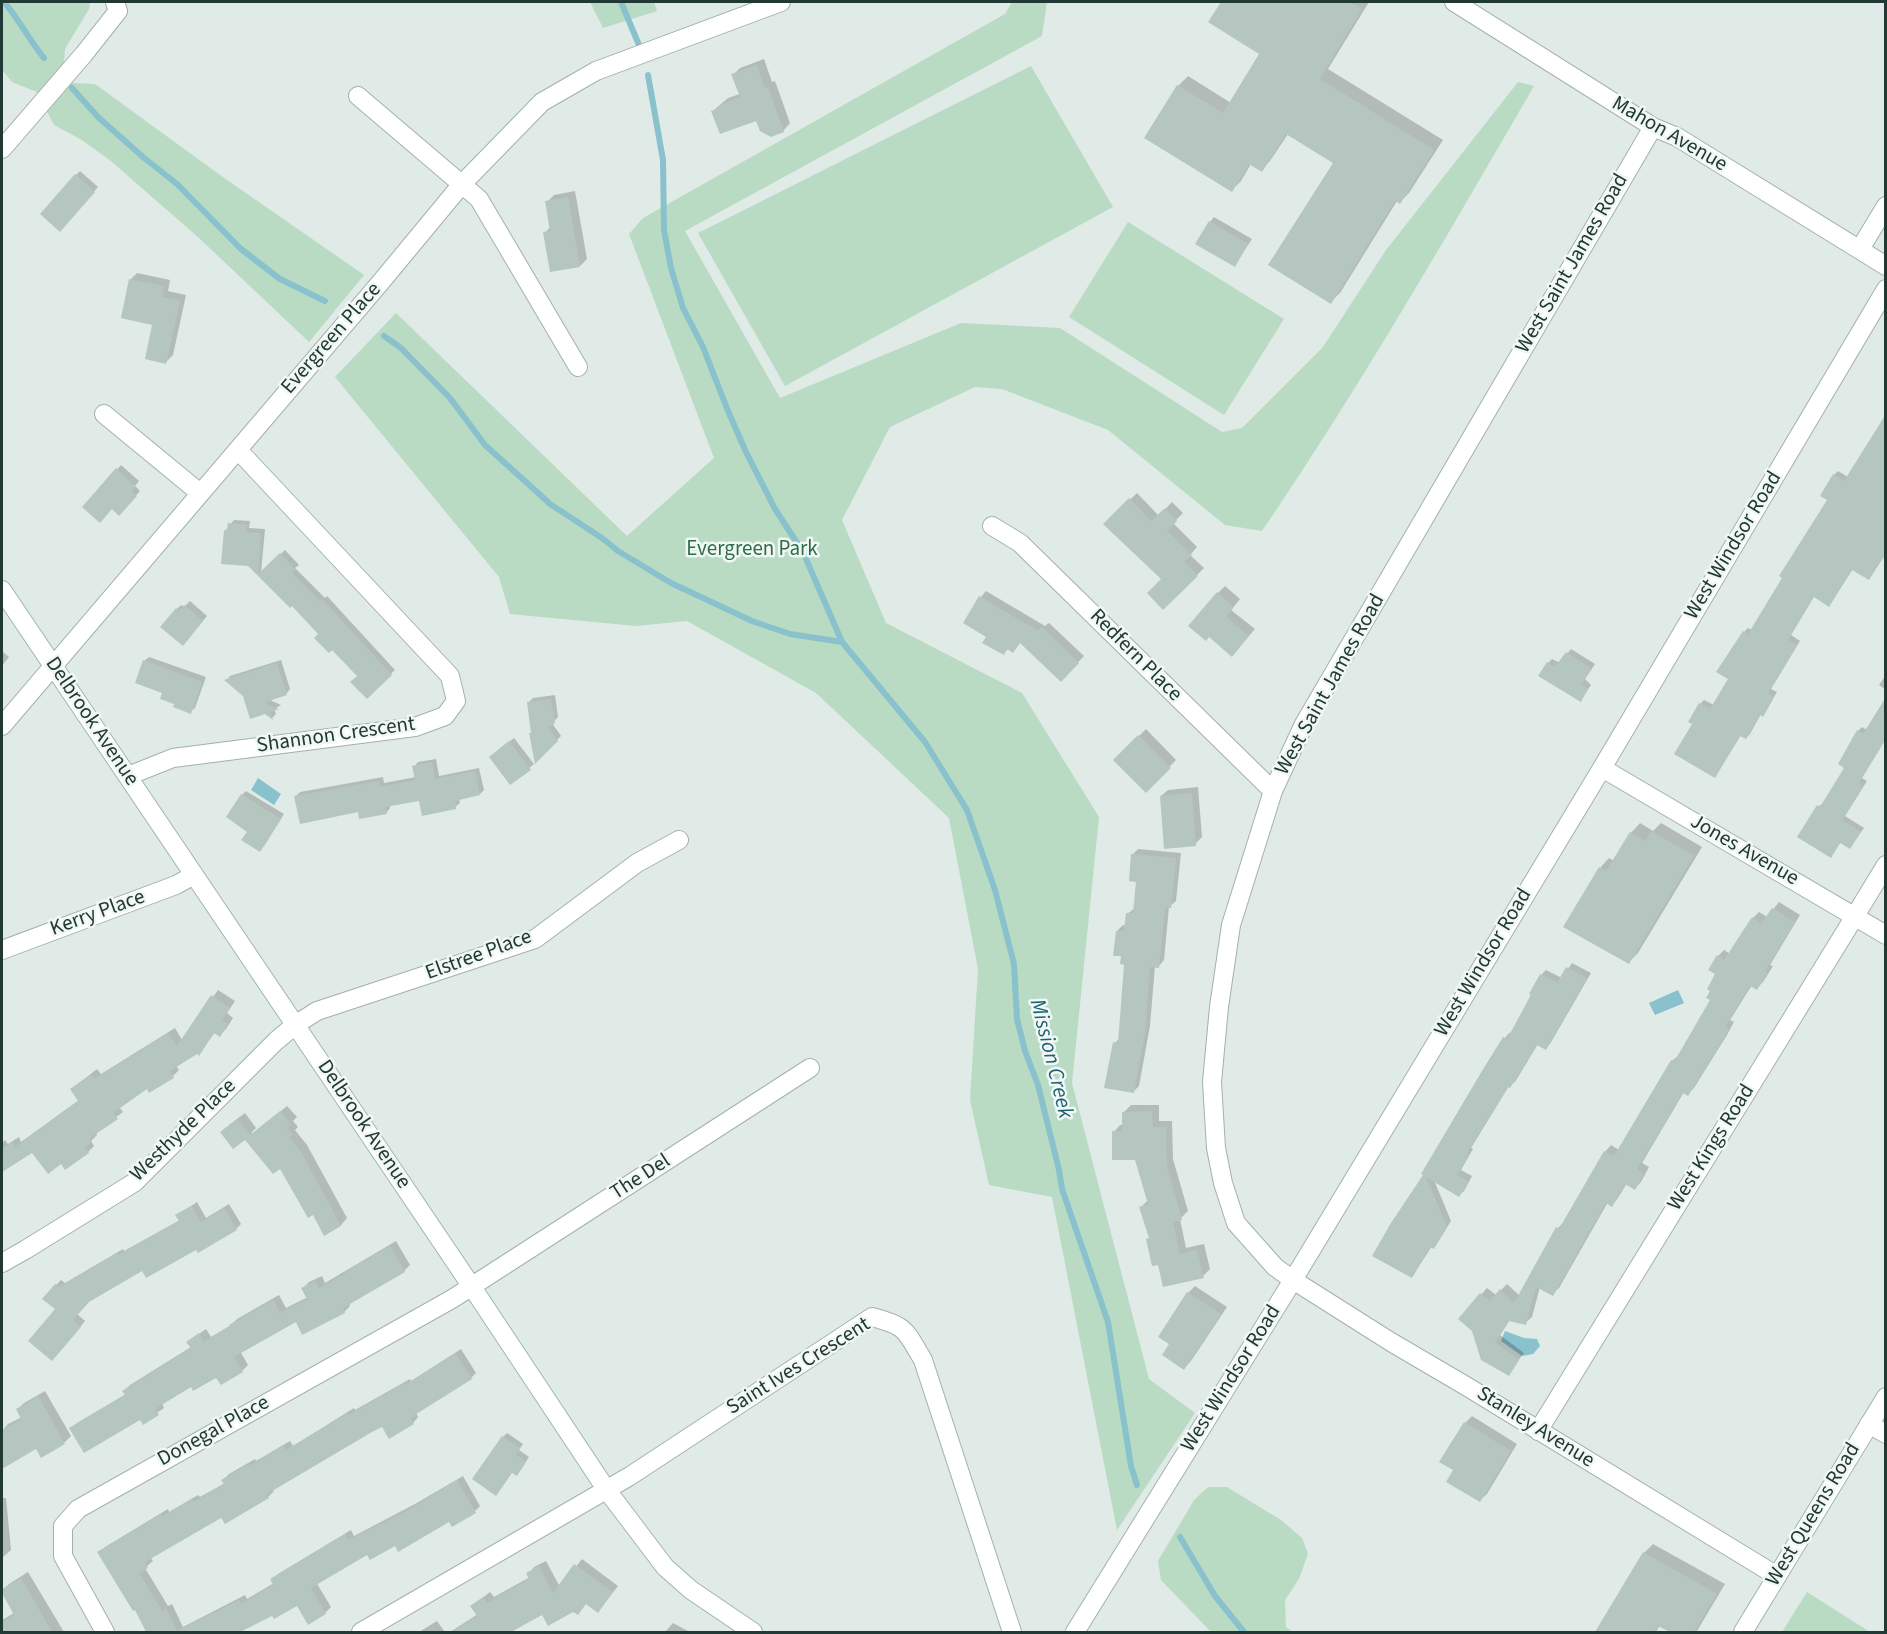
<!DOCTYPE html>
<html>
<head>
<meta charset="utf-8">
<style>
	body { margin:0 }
	#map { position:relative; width:1887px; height:1634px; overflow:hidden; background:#e0eae6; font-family:"Source Sans 3",sans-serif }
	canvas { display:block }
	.frame { position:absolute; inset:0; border:3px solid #213934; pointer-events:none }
</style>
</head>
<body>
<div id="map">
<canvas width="1887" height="1634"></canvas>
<div class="frame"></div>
</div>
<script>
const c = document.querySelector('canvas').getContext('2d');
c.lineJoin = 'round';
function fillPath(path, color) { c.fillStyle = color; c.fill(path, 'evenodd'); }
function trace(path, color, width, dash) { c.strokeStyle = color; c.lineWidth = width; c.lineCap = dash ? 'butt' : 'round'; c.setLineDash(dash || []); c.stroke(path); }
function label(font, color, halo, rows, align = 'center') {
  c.font = font + ' "Source Sans 3",sans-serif'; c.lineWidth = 5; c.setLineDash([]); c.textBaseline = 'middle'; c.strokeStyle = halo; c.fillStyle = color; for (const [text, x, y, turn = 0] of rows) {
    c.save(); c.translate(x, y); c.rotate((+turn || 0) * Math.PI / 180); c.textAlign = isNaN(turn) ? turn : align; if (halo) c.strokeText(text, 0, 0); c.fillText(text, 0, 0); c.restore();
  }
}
fillPath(new Path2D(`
	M2,2H90L89,9L65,49L64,63L73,83L95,84L220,175L364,275L309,342L199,238L112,162L82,140L54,125L37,92L12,82L2,70Z
	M590,2H654L657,11L603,28Z
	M1012,2H1047L1042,36L685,231L780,398L961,323L1060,328L1222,432L1242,428L1323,347L1386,250L1518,82L1534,86C1447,236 1360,387 1262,531L1225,525L1108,430L1002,389L975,387L890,427L842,520L886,623L1022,693L1099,817L1072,1083L1149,1379L1195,1413L1117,1530L1052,1197L989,1185L970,1100L978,969L949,818L816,693L687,621L636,626L510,614L499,577L335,377L396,313L627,536L714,458L629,234L643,218L1005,14Z
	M1031,66L1113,207L785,386L698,233Z
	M1128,222L1284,319L1224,415L1069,317Z
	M1208,1487H1227L1281,1520L1302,1538L1308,1554L1299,1579L1285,1600L1286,1627L1293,1632H1211L1161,1580L1158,1561L1194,1500Z
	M1807,1592L1870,1632H1782Z`), '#b9dbc3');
fillPath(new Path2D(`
	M258,778L281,794L274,805L251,790Z
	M1678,990L1684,1003L1655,1015L1649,1003Z
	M1505,1331L1524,1338L1537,1339L1540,1346L1533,1354L1522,1356L1501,1341Z`), '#89c1cd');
fillPath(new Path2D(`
	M1222,2H1369L1328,69L1443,140L1409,193L1400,202L1397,201L1340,293L1330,302L1335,162L1288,134L1270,161L1261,170L1251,164L1241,181L1232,190L1146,138L1178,86L1188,76L1231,103L1261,54L1210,22Z
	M764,59L772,82L775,81L790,123L784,130L771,135L757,119L713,111L728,98L740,94L733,75L740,68Z
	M80,171L98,187L64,226L76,175Z
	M575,191L587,259L580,266L545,233L551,226L547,202L554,195Z
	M1214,217L1252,239L1235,265L1210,222Z
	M137,273L170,280L168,291L186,295L173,355L166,362L154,324L130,280Z
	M1886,414V554L1869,578L1853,569L1829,605L1814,596L1791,635L1800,641L1771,689L1777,692L1766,711L1761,714L1750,734L1746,738L1741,735L1718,772L1695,723L1700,704L1704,700L1714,705L1730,679L1718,672L1744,632L1748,628L1752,630L1829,500L1834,475L1838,471L1848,477Z
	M121,465L139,481L135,486L140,491L123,509L84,506Z
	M1137,493L1159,516L1172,502L1183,513L1173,523L1197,547L1190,555L1204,568L1164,608L1163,579L1105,524Z
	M234,520L250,521L249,528L265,529L261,573L285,550L299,565L295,568L325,598L327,596L395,670L367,697L359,675L292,604L290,606L249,564L225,531Z
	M1225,586L1240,599L1231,610L1255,629L1232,655L1218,593Z
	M986,591L1045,626L1049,623L1084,656L1061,680L1021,642L1013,651L1009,648L1003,654L988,636L965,622L981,597Z
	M190,601L207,616L187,640L177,609L181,605L184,607Z
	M1571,649L1595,664L1585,679L1591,685L1580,701L1548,663L1552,659L1560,663Z
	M2,651L9,657L2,666Z
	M149,657L206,677L195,708L190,712L176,704L164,692L144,661Z
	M281,660L290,689L286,694L271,699L272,701L281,705L274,709L276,714L272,718L227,680L230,676Z
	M1886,675V690L1879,685Z
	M555,695L558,717L552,723L561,736L536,761L528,703L533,698Z
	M1862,727L1867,730L1862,778L1867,781L1845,816L1864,828L1850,847L1841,842L1830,856L1819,806L1824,803L1846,768L1858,731Z
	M1146,729L1176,760L1146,791L1115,760Z
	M514,738L534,764L511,783L495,753Z
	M436,759L439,776L479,768L484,790L480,794L459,798L460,803L455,807L420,799L390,805V808L386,813L359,810L296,796L300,792L383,777L384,783L416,777L414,767L418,762Z
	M1198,787L1202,837L1195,844L1161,796L1168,790Z
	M246,791L284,814L264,846L249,831L242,795Z
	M1640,823L1653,831L1661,823L1702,847L1638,953L1629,962L1600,868L1609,858L1614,861L1631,833Z
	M1138,849L1181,853L1176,901L1169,907L1164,960L1159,966H1155L1150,1026L1139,1086L1133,1092L1115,1043L1120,1038L1125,963L1117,931L1123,925L1126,926L1127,914L1135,908L1137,880L1132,855Z
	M1779,902L1800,915L1770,965L1773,966L1763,982L1757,988L1752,985L1730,1020L1734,1022L1727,1035L1694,1088L1688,1094L1684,1092L1642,1163L1649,1167L1641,1182L1635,1188L1627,1183L1618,1198L1612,1205L1608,1202L1559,1288L1552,1294L1540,1287L1532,1317L1525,1323L1510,1320L1500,1335L1524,1353L1508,1374L1473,1330L1460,1319L1487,1288L1496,1295L1507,1284L1520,1296L1558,1228L1564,1222L1605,1152L1611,1145L1619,1150L1672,1061L1679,1055L1712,1000L1717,974L1718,956L1724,950L1730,954L1753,918L1759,912L1767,917Z
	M1572,963L1591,973L1550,1044L1546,1048L1538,1044L1515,1082L1509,1086L1471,1148L1473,1149L1461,1170L1472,1176L1464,1191L1459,1195L1434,1180L1451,1221L1438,1242L1433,1247L1432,1246L1412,1277L1425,1174L1483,1072L1505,1038L1509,1033L1511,1034L1541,975L1546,970L1562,978Z
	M218,990L235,1001L227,1013L233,1018L226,1029L220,1035L215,1032L199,1054L197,1052L176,1065L179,1070L173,1076L147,1087L119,1107L123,1112L96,1132L97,1135L91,1141L94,1146L88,1152L66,1168L62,1162L33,1151L2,1170V1143L5,1140L8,1144L19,1137L21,1142L79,1100L72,1089L97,1069L101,1074L175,1028L182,1040Z
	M1131,1105H1159V1121H1172L1173,1159L1188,1211L1180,1219L1186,1248L1204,1244L1210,1269L1203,1276L1150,1237L1141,1207L1148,1200L1136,1158L1114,1132L1120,1125H1124V1112Z
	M287,1106L297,1117L293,1121L298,1127L295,1130L307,1145L347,1218L341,1225L325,1234L313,1213L280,1167L229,1125L245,1113L256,1128L252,1132V1135Z
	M197,1202L206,1218L229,1204L241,1224L236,1229L143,1269L90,1300L77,1314L85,1321L57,1354L56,1285L61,1280L65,1283L123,1249L124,1251L180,1220L177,1215Z
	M396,1241L410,1265L404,1271L349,1303L350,1306L344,1312L296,1320L240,1351L248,1365L242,1371L221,1383L216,1376L191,1385L162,1403L164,1408L143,1423L141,1418L71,1429L77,1423L126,1394L124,1391L130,1385L191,1347L188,1342L206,1329L211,1337L231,1325L237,1319L279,1295L286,1308L308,1297L303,1288L309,1282L322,1276L325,1283Z
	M1195,1286L1227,1307L1191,1361L1184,1368L1171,1344L1188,1293Z
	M461,1349L476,1373L471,1378L416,1413L418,1417L413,1423L383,1425L272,1489L274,1491L268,1497L222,1515L150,1557L153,1561L145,1568L168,1606L172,1604L183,1627L245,1595L247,1599L274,1583L272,1579L278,1574L351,1530L354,1536L415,1504L463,1476L480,1506L475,1511L449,1520L396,1544L367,1553L316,1582L331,1607L325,1613L297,1604L237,1632H147L135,1608L99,1553L105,1547L168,1509L169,1512L198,1495L200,1497L225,1483L223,1480L229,1474L255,1459L256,1461L290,1441L293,1446L354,1408L355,1410L410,1379L411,1381Z
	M45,1391L71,1436L65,1442L42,1456L37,1447L5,1466L2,1460V1435L3,1434L2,1431L8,1424L22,1417L17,1410L24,1403Z
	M1472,1416L1517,1444L1487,1494L1480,1500L1465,1423Z
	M507,1433L523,1444L519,1450L529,1457L521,1469L513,1471L496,1494L503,1437Z
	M2,1498H6L11,1550L2,1558Z
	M1653,1544L1725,1584L1697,1631L1673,1632L1660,1625L1656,1632H1596L1644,1553Z
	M582,1559L618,1586L604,1604L587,1603L573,1610L543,1613L508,1632H450L478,1614L472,1606L490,1592L494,1597L530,1577L528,1574L534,1567L546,1561L560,1587Z
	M28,1572L64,1632H2V1620L14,1613L2,1591L9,1584Z
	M437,1621L445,1632H419Z
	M673,1623L688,1631L687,1632H665Z`), '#0003');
trace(new Path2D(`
	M4,2C19,19 29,40 44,58
	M621,2L639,45
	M648,75L663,160L664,230L671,268L683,308L703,347L728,411L746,452L775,509L803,552L842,642L925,742L967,810L995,890L1014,964L1017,1019L1025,1051L1038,1085L1059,1170L1062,1189L1108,1322L1131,1466L1137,1485
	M72,88L98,117L143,157L177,184L241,249L280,279L325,301
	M384,336L401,348L450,398L485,445L537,492L550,504L602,538L618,551L671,583L752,621L790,634L842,642
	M1180,1537L1215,1596L1244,1632`), '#89c1cd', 6);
fillPath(new Path2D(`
	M1221,2H1350L1362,9L1320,79L1434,150L1400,204L1395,201L1331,304L1268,265L1333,163L1286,134L1262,172L1249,164L1232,192L1144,138L1177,85L1223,113L1259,54L1208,22Z
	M757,65L765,88L768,87L784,132L771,137L760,131L756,121L720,134L711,111L721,107L720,105L740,97L731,74Z
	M75,174L95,192L60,232L40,214Z
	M568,197L580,267L550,272L543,232L550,231L545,201Z
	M1209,221L1248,244L1235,267L1195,244Z
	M129,279L164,286L162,297L180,301L166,364L145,359L152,325L121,318Z
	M1886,414V553L1869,580L1852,570L1829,607L1814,597L1788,640L1797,645L1768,693L1774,697L1763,717L1760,715L1746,739L1740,736L1715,778L1674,754L1692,724L1688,722L1699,703L1710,709L1728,679L1716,672L1743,631L1748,634L1782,578L1779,576L1827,500L1820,496L1833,474L1844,481Z
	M116,468L135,486L131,491L137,496L119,516L112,509L100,523L82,507Z
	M1129,498L1151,521L1165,508L1177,521L1167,531L1192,555L1184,562L1198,576L1163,610L1147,593L1161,579L1103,524Z
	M228,523L247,525L246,532L261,533L258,574L280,553L296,570L292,573L320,601L322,599L392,675L367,699L350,682L357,676L332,650L329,653L314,638L318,634L292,606L290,608L248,566L221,564L224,530H227Z
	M1217,592L1234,607L1226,617L1249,636L1232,657L1209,637L1206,641L1188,626Z
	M979,596L1038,631L1042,627L1079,663L1061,682L1020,643L1013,653L1007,649L1004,655L982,643L986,637L963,623Z
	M184,605L203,621L183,646L160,627L176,608L179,611Z
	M1566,652L1592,669L1581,684L1588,689L1581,702L1538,676L1547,662L1555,667Z
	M143,660L202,682L191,714L173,707L174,704L160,699L162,693L135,683Z
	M277,663L287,695L266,702L268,705L279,709L270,712L273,720L265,714L250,719L243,696L244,697L224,680Z
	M1886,697V739L1859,783L1863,786L1842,820L1861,832L1850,849L1840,843L1831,858L1797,837L1817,805L1820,807L1844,768L1838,764L1857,730L1863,734Z
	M551,699L555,723L548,728L558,741L535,764L529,733H531L527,702Z
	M1138,735L1171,768L1146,793L1113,760Z
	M509,741L531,770L510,785L489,757Z
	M432,762L435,779L475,771L480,795L455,801L456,809L422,816L419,801L385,807L387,814L359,819L358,812L300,824L294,796L379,781L380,787L415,780L412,766Z
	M1192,793L1196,846L1164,849L1160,796Z
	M241,794L281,819L260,852L241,840L247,832L226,817Z
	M1651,831L1694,856L1629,964L1563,927L1599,867L1606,871L1630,832L1646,841Z
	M1131,854L1176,858L1171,908H1165L1159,968L1150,967L1145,1033L1134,1093L1104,1088L1113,1042L1118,1043L1124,965L1120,964L1121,956H1113L1116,931H1124L1126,913H1133L1136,882L1129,881Z
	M1772,908L1795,922L1765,971L1767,973L1757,990L1750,986L1725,1027L1729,1029L1721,1043L1688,1096L1683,1093L1637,1169L1644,1174L1635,1190L1625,1184L1612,1207L1606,1203L1553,1296L1536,1287L1526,1325L1509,1321L1495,1342L1519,1360L1509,1376L1481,1360L1472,1331L1458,1319L1480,1293L1490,1301L1500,1289L1514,1303L1556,1227L1559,1229L1604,1151L1614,1156L1671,1060L1674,1062L1710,1000L1706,998L1710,991L1707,989L1715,974L1708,970L1717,955L1724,960L1752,917L1761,924Z
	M1566,967L1587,978L1546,1050L1537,1045L1510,1088L1508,1087L1467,1153L1469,1155L1457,1175L1468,1182L1459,1197L1426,1177L1447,1227L1434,1249L1430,1247L1412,1278L1372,1256L1391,1223L1423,1175L1421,1174L1482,1071L1503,1037L1507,1039L1531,995L1529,994L1540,974L1557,983Z
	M211,995L230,1008L222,1020L228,1024L220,1037L214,1033L199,1056L197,1054L170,1071L174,1078L149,1093L147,1089L113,1113L118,1119L90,1138L92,1142L85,1147L89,1153L65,1170L61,1164L48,1174L32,1153L2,1172V1149L12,1142L15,1147L78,1101L70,1089L91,1074L94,1079L168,1033L177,1046Z
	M280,1111L291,1125L287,1128L292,1135L289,1137L301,1152L341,1226L324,1236L313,1215L308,1218L280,1169L273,1174L245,1140L233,1149L220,1132L237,1119L250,1135Z
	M1152,1111L1153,1127H1166L1167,1166L1182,1220L1173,1222L1180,1254L1197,1250L1204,1278L1163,1287L1158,1265L1152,1266L1146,1239L1149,1238L1139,1207L1148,1204L1135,1160H1112V1131H1122V1112Z
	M191,1206L201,1222L224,1208L237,1230L198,1253L196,1250L146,1278L142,1271L89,1302L73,1320L81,1327L52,1361L28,1341L55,1309L42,1299L55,1284L59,1287L117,1253L118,1255L179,1221L175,1215Z
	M390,1246L405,1272L343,1308L345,1313L302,1335L296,1322L234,1357L243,1372L221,1385L216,1378L193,1391L191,1387L155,1409L159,1415L143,1425L140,1420L84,1453L69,1428L125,1395L122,1391L191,1348L186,1342L199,1333L204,1342L230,1326L229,1325L273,1300L280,1313L307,1299L301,1288L315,1281L319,1288L346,1273L345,1271Z
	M1187,1292L1221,1314L1184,1370L1162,1355L1169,1344L1158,1337Z
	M455,1353L472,1379L410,1418L414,1424L389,1439L382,1427L372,1432L267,1494L269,1498L225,1524L221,1518L145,1562L148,1568L139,1573L162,1611L166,1608L177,1631L239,1600L241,1604L273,1585L270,1579L345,1534L348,1540L408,1510L457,1480L476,1513L452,1527L449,1522L398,1552L395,1546L370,1560L367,1555L311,1588L326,1614L308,1625L297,1606L274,1619L272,1616L240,1632H146L135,1610L133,1611L97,1552L162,1514L163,1516L192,1499L194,1502L224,1484L221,1480L249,1464L250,1466L283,1445L286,1450L348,1413L349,1415L404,1383L405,1385Z
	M38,1396L65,1444L41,1458L36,1449L2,1469V1430L21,1419L16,1409Z
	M1464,1422L1511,1451L1480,1502L1446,1482L1453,1470L1439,1462Z
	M502,1436L520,1448L516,1455L526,1462L517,1476L512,1473L496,1496L472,1479Z
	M1643,1552L1717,1594L1694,1632H1670L1658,1626L1654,1632H1595Z
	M574,1564L613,1592L598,1613L586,1604L578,1615L573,1612L548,1626L542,1615L511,1632H451L477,1616L470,1606L483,1597L487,1603L529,1579L526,1573L539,1566L553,1593Z
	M21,1578L52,1632H2V1622L14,1615L2,1593V1589Z`), '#b5c5bf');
const street = new Path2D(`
	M1454,2L1653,127L1677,137L1886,266
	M358,96L479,199L578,367
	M1653,127L1304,724L1273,791L1231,925L1219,1007L1212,1082L1216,1148L1223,1183L1236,1223L1275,1267L1293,1280L1391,1342L1466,1386L1777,1576
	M2,149L84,54L118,11L115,2
	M1860,249L1886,206
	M104,414L200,493
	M992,526L1020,543L1273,791
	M2,726L380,283L462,184L542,102L596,71L781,2
	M1602,768L1886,935
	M128,776L173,758L415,727L445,716L456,701L450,676L238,450
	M2,950L176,885L194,875
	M2,1263L25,1250L135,1182L276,1041L295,1025L317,1011L535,939L637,863L679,840
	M1869,1424L1886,1434
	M1538,1431L1855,916L1886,865
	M105,1632L63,1556V1526L78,1509L452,1299L810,1068
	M361,1632L630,1476L872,1317C907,1326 905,1330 923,1360L1012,1632
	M1075,1632L1293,1280L1602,768L1886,289`);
const secondary = new Path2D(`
	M2,590L472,1287L606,1489L665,1567L691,1590L753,1632
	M1743,1632L1886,1397`);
trace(street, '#a3b1ad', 20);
trace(secondary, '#9fb5ae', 20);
trace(street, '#fff', 18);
trace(secondary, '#fff', 18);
label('21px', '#213934', '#f0f7f4', [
	["Mahon Avenue",1669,135,30],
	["West Saint James Road",1573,264,-60],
	["Evergreen Place",332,339,-49],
	["West Windsor Road",1734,546,-59],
	["Redfern Place",1135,656,45],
	["West Saint James Road",1331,685,-61],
	["Delbrook Avenue",91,722,56],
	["Shannon Crescent",336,736,-8],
	["Jones Avenue",1744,851,30],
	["Kerry Place",98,914,-20],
	["Elstree Place",479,956,-20],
	["West Windsor Road",1484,963,-59],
	["Delbrook Avenue",363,1125,56],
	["Westhyde Place",184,1131,-44],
	["West Kings Road",1712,1148,-58],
	["The Del",641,1178,-33],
	["Saint Ives Crescent",799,1367,-32],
	["West Windsor Road",1232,1379,-58],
	["Stanley Avenue",1535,1428,32],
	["Donegal Place",214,1432,-29],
	["West Queens Road",1814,1515,-59]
]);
label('21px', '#2d6e48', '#f0f7f4', [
	["Evergreen Park",752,550]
]);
label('italic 22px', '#1e6272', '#f0f7f4', [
	["Mission Creek",1050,1059,76]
]);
</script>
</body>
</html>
